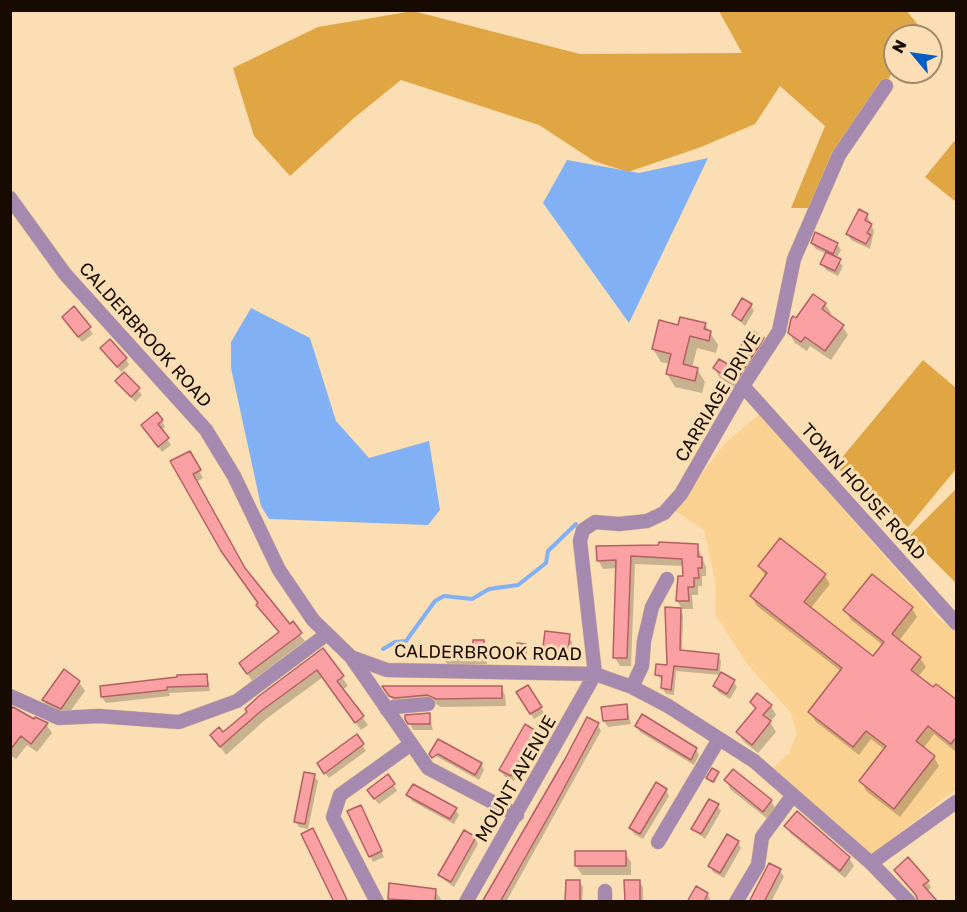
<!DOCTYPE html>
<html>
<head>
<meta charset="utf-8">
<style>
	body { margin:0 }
	#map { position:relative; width:967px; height:912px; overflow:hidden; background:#fbdeb3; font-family:"Golos Text",sans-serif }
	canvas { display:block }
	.frame { position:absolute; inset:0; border:12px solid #170a00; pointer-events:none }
	.north { position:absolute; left:883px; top:24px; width:60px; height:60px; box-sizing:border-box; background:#fbdeb3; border:2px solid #a0896b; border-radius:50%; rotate:299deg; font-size:16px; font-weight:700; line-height:24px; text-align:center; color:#170a00 }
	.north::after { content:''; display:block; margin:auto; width:21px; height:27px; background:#065dc7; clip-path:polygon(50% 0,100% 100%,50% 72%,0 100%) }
</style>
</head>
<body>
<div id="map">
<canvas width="967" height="912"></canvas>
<div class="frame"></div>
<div class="north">N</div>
</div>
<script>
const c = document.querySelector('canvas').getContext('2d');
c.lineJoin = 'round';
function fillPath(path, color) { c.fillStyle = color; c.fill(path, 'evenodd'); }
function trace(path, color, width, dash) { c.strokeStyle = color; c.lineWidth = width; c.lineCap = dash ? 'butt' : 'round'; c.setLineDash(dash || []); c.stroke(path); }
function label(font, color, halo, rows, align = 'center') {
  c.font = font + ' "Golos Text",sans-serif'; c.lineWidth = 6; c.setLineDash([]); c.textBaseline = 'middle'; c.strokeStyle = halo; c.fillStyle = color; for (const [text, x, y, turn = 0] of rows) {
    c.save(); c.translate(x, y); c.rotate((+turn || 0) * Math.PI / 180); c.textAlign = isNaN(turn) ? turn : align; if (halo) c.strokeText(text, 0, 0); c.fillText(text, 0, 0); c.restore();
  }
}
fillPath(new Path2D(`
	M760,414L940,620L956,631V789L872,854L773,768L789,753L797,733L791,713L748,665L715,614L716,584L704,530L674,510L726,442Z`), '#fbd191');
fillPath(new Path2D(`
	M413,11L580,54L742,53L719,11H907L918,25L912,36H895V67L818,208H791L825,126L780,86L755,124L701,147L628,172L594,161L539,125L401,80L354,118L290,176L254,136L233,68L318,27Z
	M956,139V202L925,177Z
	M923,360L956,388V469L908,527L835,466Z
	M956,489V583L909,536Z`), '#dfa643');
fillPath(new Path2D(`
	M708,158L629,323L543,203L567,160L639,173Z
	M251,308L310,338L336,421L369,458L429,441L440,510L428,525L269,519L261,506L231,368V342Z`), '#82b0f4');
fillPath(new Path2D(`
	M867,215L874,231L870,249L851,240L848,234Z
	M812,243L837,244L841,250L836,259L843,266L838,276L826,270L822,264L827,254L816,249Z
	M825,304L831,313L829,316L842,326L848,335L831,360L810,346L807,351L795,343L789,333L796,320Z
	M751,305L754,311L745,326L733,315Z
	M67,323L89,328L93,334L82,342Z
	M705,324L718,345L716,353L697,348L692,368L697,369L705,382L702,393L675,387L667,374L670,364L661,362L653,349Z
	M762,339L768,349L740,391L720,378L714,368L729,367Z
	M102,348L126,359L129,365L121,372Z
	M124,375L142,395L135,402L117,381Z
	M162,421L165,427L161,430L171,445L162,452L147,431Z
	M189,453L203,478L196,482L244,570L305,641L252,681L245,670L280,633L172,462Z
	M697,545L706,567V576H702V586H698V595H692L693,609H682L677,601L684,577V566L635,564L631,666H620L615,658L617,568L603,569L598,560Z
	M760,566L824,575L798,607L800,609L825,576L830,584L810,609L873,658L884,646L851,620L845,610L912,608L917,617L899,641L920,658L926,667L918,677L956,702V752L934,734L923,749L934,757L939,766L900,817L866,791L861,781L885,750L871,739L859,755L815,721L810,712L842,672L757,606L751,596L765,576Z
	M680,609L683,615L682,652L718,656L721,661L720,673L733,681L737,687L730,699L718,692L715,686L721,675L676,671L674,695L666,694L662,688L663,681L657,675L668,666Z
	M569,636L572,642L571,655L548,652L545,647Z
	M483,642L487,648V664H447L444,658Z
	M525,645L526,658H519L518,655Z
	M323,650L348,686L342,690L368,725L361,730L323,677L266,719L226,755L212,735L223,734Z
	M207,675L210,691L169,693L170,696L106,703L102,697Z
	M79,682L85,691L66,717L49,710L43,700Z
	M501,687L505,695L506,706L441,707L433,702L395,703L388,694Z
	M528,687L544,713L534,719L518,693Z
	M751,703L771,706L776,715L770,722L776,732L758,753L743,741L738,732L756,710Z
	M626,706L631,724L608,727L604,721Z
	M10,713L46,724L52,733L37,752L27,745L16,759L10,755Z
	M429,714L433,730H413L410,723Z
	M598,725L601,731L506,902H485Z
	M636,726L696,749L699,755L694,765L640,732Z
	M535,732L539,738L514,781L504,776L501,770Z
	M356,736L366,751L329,778L322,769Z
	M433,750L481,764L484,770L479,780L436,756Z
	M733,771L771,801L777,811L769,820L731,790L726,781Z
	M718,773L715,783L710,780L708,778Z
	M314,776L318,781L308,829L299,827L295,821Z
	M388,776L397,791L379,804L372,796Z
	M666,790L669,796L643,839L634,834L631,828Z
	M408,795L455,809L459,815L454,824L412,801Z
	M717,805L721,811L705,839L693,829Z
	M349,812L364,813L384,857L373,862Z
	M786,826L849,858L854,866L845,878L791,834Z
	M475,838L478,844L454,887L444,880L440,875Z
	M738,842L741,848L724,878L713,872L710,866Z
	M625,853L631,862V875H582L576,866Z
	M770,865L780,870L784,877L771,902H749Z
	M896,870L927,881L931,887L920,902Z
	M579,881L583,887L582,902H567Z
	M639,881L643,887V902H626Z
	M435,891L443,902H391L389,898Z
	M707,894L712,902H689Z`), '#0003');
trace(new Path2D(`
	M383,649L395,642L406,641L435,601L444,596L472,599L489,589L518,585L546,563L548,551L576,524`), '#82b0f4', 4);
const building = new Path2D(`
	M859,209L868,214L865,220L872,224L867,233L871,235L866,244L846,234Z
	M815,232L838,243L833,254L811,243Z
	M826,252L841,259L835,271L820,264Z
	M813,294L826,303L822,309L844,325L825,351L805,337L801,342L788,333L791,319L793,316L796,318Z
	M742,298L752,304L741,321L732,315Z
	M74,306L91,327L78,337L62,317Z
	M680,317L706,323L704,329L711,331L709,341L690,336L683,364L698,368L695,381L666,374L671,354L652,349L659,320L678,325Z
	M751,330L764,338L735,383L713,368L719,359L729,365Z
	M110,339L127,358L117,367L100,348Z
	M124,372L140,388L131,397L115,381Z
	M157,412L163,420L158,424L169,438L158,447L141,425Z
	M190,451L201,470L193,474L245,568L290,624L293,621L302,633L247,674L239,663L279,632L256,605L258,603L221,551L170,461Z
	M780,538L826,574L804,602L873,656L884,642L843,610L872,574L913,607L892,634L921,657L911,670L933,687L936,684L957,700V736L951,744L928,726L916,741L935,756L894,809L859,781L886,746L866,731L853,747L808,712L842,668L750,596L767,573L758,566Z
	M659,542L698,544V557H702V568H698L699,578H694V587H688L689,601H676L678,576H683L682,559L631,556L627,658H613L616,560L597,561L596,546L658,545Z
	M665,607L681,608L680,650L719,654L717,670L674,666L671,690L661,688L662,676L655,675L656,664L667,665Z
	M545,631L570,634L568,650L543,647Z
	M473,640H484V658L442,659V646H473Z
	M517,643L526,644V656H517Z
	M323,648L344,676L337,681L364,716L355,723L317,670L261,711L220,747L210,735L219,727L223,732L247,712L245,709L259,696Z
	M64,669L80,681L61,709L42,700Z
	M721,672L735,680L727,694L713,686Z
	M207,674L208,686L167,687V690L101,697L100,686L177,677V675Z
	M528,685L542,707L530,714L516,692Z
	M382,686H502V698L436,699L427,695L395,698L389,696Z
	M757,693L772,705L763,715L771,721L752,745L736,732L756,708L750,702Z
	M627,704L628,719L603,721L601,707Z
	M13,707L34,719L35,717L48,723L31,744L21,736L10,750V710Z
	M430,713V724H408L405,719V715Z
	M642,714L697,748L691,760L635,726Z
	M587,717L599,723L555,805L500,902H482L565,759Z
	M525,724L536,731L511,776L499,770Z
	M357,734L364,744L324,774L317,763Z
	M438,739L482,763L475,775L438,754L432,758L429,754Z
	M712,768L719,772L713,782L706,778Z
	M733,769L772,800L763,812L724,780Z
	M304,772L315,774L305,824L294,822Z
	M388,774L395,784L374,799L367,790Z
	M656,782L667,789L640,834L629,828Z
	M413,784L457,808L450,819L406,795Z
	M709,799L719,804L701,834L691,829Z
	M361,805L382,851L369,857L347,811Z
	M797,811L850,857L840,871L784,826Z
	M313,828L335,874L348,902H334L301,834Z
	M464,830L476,837L451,882L438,875Z
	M727,834L739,841L720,873L708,866Z
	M575,851H626V866H575Z
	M908,857L929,881L923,885L938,902H918L916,895L894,870Z
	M769,863L781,869L764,902H749Z
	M566,880H580V902H565Z
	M624,880H640V902H625Z
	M389,883L436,889L435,902L388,899Z
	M696,886L708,893L704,902H687Z`);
fillPath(building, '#fba1a4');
trace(building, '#b35f63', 1.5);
const minor = new Path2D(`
	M10,198L65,274L206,430L234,476L279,570L313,620L351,657L387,670L595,674L632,687L668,706L754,761L871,863L909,902
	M743,386L956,623
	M351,657L428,768L517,815
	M595,674L580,541L583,530L595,522L619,524L647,521L664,513L681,494L743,386L779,331L794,259L839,155L886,86
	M632,687L642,666L644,641L652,607L667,579
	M10,696L59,718L99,716L179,722L237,701L327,634
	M387,710L394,707L428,704
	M658,842L719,739
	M871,863L956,802
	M605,891V902
	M377,902L333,817L340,795L411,744
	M466,902L595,674
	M736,902L758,865L762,837L793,795`);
trace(minor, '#d7bc96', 15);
trace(minor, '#a589ae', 14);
label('18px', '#170a00', '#fbdeb3', [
	["CALDERBROOK ROAD",145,335,48],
	["CARRIAGE DRIVE",718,397,-59],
	["TOWN HOUSE ROAD",863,492,48],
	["CALDERBROOK ROAD",488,653,1],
	["MOUNT AVENUE",516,779,-60]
]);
</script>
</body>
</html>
